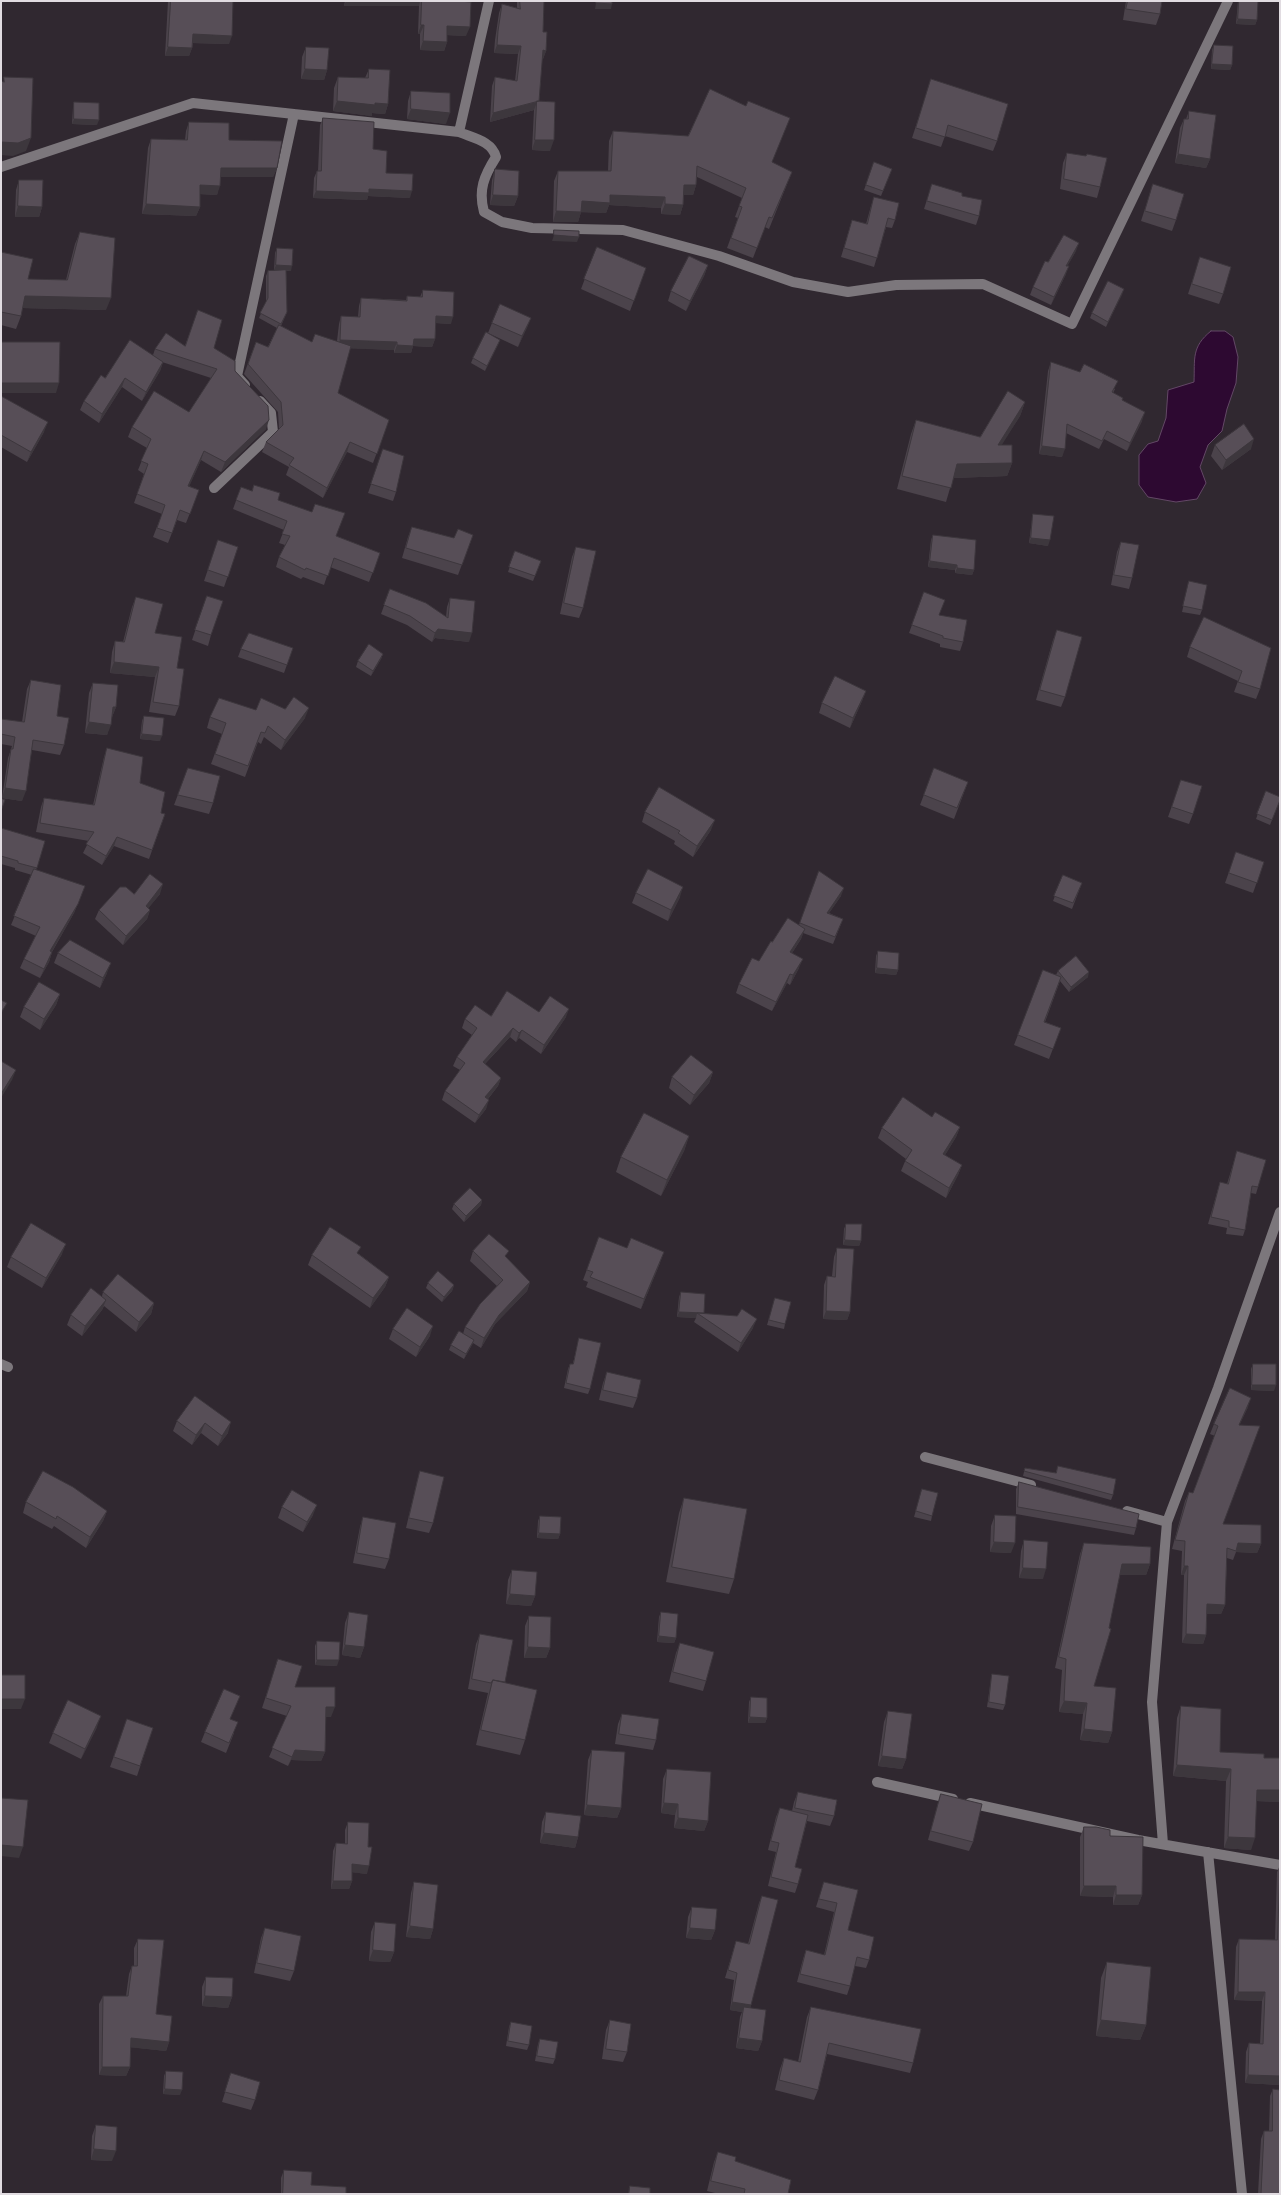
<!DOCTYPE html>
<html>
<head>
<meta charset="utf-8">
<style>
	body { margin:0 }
	#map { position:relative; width:1281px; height:2195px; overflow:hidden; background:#302830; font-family:"Work Sans",sans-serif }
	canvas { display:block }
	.frame { position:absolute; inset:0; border:2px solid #e1dce1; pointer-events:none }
</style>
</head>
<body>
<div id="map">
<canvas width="1281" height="2195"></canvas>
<div class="frame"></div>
</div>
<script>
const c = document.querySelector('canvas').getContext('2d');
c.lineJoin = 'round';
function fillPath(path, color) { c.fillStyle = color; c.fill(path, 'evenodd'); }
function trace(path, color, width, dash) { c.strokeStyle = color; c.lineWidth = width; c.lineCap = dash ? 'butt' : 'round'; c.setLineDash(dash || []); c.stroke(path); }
const water = new Path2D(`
	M1211,331H1225L1233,337L1238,357L1236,383L1227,409L1222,431L1208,445L1200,467L1206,483L1197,499L1176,502L1148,497L1139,485V455L1148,444L1158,441L1166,418L1168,390L1194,382C1195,359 1191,347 1211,331Z`);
fillPath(water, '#2d0931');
trace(water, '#634866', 1);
trace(new Path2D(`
	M459,132C473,138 492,141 496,157C484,176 478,190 484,212L502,222L532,228L623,230L719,256L793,282L848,292L896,285L983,284L1072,324L1228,1
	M1,167L193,103L459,132L489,1
	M245,385L237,376L294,114
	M214,488L273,432L271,413L260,401
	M1,1364L8,1367
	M925,1457L1031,1485
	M1127,1511L1167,1522
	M877,1782L953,1799
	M970,1803L1138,1840L1280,1865
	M1163,1844L1152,1702L1167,1522L1218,1388L1280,1212
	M1208,1852L1242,2194`), '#7c777c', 10);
fillPath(new Path2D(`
	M168,1H233L229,44L193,43L192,48L189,56H165Z
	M345,1H458L466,36L447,35V42L444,51L420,50V34H418L419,6H344Z
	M517,1H544L543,32L546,51L543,59H542L539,101L550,151L532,150L534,110L490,122L492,86L495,77L515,81L518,54L494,53L495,40L499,13L502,4L517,8Z
	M1126,1H1162L1160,14L1156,25L1123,20Z
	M1238,1H1258L1257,20L1255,25L1236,24Z
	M1214,45L1232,65L1230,70L1211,69L1212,50Z
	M306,47L327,70L324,80L301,79L302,57Z
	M369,69L388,104L385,114L372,113V116L333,111L334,88L338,77L365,78Z
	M931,79L997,141L993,151L945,136L941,147L912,138Z
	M411,91L446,124L407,119L408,101Z
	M74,102L97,125L72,124L73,107Z
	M1189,111L1210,159L1206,168L1175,163L1180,128L1184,119H1186Z
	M323,118L373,149L386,173L410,198L368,196L367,200L313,198L314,178L317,171H318L320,125Z
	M189,122L229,140L277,168L273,177H221L217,195L200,194V207L196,216L142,214L148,148L151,139L185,140L186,131Z
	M613,131L772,163L792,172L769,229L765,227L753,258L727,248L738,218L735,217L742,198L697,177L696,185L693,195H684L683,205L680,215L661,214V208L609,205L606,213L581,212L578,222H553L554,181L558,171H608L609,141Z
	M1067,153L1100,187L1097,198L1060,189L1063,163Z
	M874,162L892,169L881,196L864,190Z
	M495,169L518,196L514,206L490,205L492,180Z
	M19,180L42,207L39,217H15L16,190Z
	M932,184L962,196L979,216L976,225L924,209Z
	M1153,184L1176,220L1172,231L1141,221Z
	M874,197L895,220L892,228L886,227L874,267L841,257L852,220L866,224L871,206Z
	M80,232L106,310L22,308L21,316L16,329L1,325V252L28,279L66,280L75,244Z
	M597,247L646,268L630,311L581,289Z
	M277,248L291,271H286L287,312L281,326L312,342L337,341L339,324L341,316L358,317L359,306L361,298L406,300L407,296L420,297L423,290L451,324L436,323L435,339L432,347L413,346L411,353H394V350L350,348L338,393L389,420L373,463L347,452L323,498L286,475L289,467L262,452L266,442L279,429L278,412L244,374L256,342L268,347L277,328L259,318L266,302V276L268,271L282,270H274L275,253Z
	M1076,251L1067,266L1066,274L1051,305L1030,295L1033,287L1048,262Z
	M1200,257L1223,294L1219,304L1188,294Z
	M708,265L704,276L686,311L668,301L671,291Z
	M1124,289L1106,327L1090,318L1092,313Z
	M531,318L518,347L488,333L492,323Z
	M500,340L485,371L471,363L473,358Z
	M185,346L214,348L235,371L266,429L221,472L201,460L189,486L199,490L186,523L177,520L168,543L153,537L162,514L134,503L144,474L138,470L147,448L128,437L132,427L189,412L211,378L162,362H163L160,371L142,401L122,387L99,423L80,410L84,401L105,378L153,355L155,349Z
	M1051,362L1115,389L1113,393L1122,401L1142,421L1127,451L1104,439L1099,449L1066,433L1062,457L1039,454L1048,371Z
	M1,396L44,432L27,462L1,447Z
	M1025,402L1020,416L1001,445L1012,463L1007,476L953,478L946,502L897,489L911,434L916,420L980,437Z
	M1215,445L1251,449L1222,470L1211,456Z
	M383,449L396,492L393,501L368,493Z
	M241,487L278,500L336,536L380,553L369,582L330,567L324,585L303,577L301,579L276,567L279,557L285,545L279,543L284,530L233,509Z
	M1033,514L1048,546L1029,543L1032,520Z
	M412,527L454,538L473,535L458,575L402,558L408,537Z
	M933,535L974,570L972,575L955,573V570L928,567L931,540Z
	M218,540L238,547L224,587L204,581Z
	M1121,542L1132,578L1129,589L1111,585L1117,552Z
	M576,547L583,608L579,618L560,614L572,557Z
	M515,551L541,561L533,581L508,572Z
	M1189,581L1202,610L1200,615L1182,612Z
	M390,589L446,617L447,607L450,598L469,642L435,638L432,642L407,625L381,614Z
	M924,592L939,615L963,642L960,651L940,647V644L909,633Z
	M207,596L211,635L208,646L192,640Z
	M136,597L155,633L177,668L179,706L175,716L149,712L155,677L110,673L112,652L115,641L123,642L132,607Z
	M1204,617L1260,689L1256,699L1234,692L1238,681L1187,657L1190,647Z
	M1057,630L1065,697L1061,707L1036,700L1053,640Z
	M293,648L284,673L238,657L241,649Z
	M383,654L381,659L371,676L356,667L358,661Z
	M31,680L57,716L64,745L60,755L32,750L22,801L2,798L8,758L12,746L1,744V719L22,722L27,689Z
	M93,683L116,707L112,717L107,735L85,733L89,693Z
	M866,691L862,701L850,728L819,713L822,703Z
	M256,710L305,718L281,750L264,737L261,744L258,742L245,777L211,764L222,734L207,728L210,717Z
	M144,716L160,741L140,739L142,721Z
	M107,748L140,783L161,813L165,814L149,859L114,846L102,865L83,853L89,841L36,832L41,807L44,798L93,805L104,757Z
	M188,768L213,803L209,814L174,805Z
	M934,768L968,782L954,819L920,805Z
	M1181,780L1193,814L1189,824L1168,817Z
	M1266,791L1280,800L1270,825L1256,819Z
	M645,812L711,830L693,857L674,844L675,841L642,822Z
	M1,828L45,841L36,870L85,886L74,913L52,952L49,962L40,978L20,968L24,959L36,936L11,925L32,875L15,870V868L1,864Z
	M1236,852L1264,862L1253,893L1225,883Z
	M819,871L841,896L829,913L843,919L833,944L803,933L801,939L792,953L799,968L790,985L787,983L772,1011L736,993L739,984L759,961L772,942L799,925Z
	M1063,875L1082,883L1072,909L1053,901Z
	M636,893L680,897L668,921L632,903Z
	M134,894H160L148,908L150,910L147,919L123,945L95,919L99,910Z
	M878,951L898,970L896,975L875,973L876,956Z
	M58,953L107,973L100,988L54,963Z
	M1043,970L1056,975L1058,971L1088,977L1069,992L1060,981L1045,1022L1061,1028L1049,1059L1014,1045Z
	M60,994L56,1005L40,1030L20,1017L24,1007Z
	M539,1012L566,1017L541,1054L519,1038L516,1042L510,1037L485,1064L501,1078L498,1086L488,1099L486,1109L475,1123L442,1100L445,1091L460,1070L453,1066L457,1057L472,1035L462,1028L465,1019L491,1016Z
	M713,1072L709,1083L690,1105L669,1088L672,1077Z
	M932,1117L960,1127L956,1137L945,1155L962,1165L958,1175L946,1198L901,1171L906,1159L878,1138L882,1128Z
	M689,1136L684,1151L661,1196L616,1172L621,1157Z
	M1237,1151L1258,1187L1256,1194L1251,1193L1245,1230L1243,1236L1226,1234L1227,1228L1208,1224L1220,1182L1227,1184Z
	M482,1200L481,1205L464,1222L452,1209L454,1204Z
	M846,1224L861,1241L859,1246L843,1245L844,1229Z
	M599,1237L660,1263L641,1309L586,1287L588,1282L583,1280Z
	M837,1248L850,1312L847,1320L823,1319L824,1285L827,1276H832L834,1257Z
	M473,1251L507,1258L530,1282L527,1291L495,1324L481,1348L473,1343L464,1359L449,1350L451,1345L463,1334L465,1327L497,1286L470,1261Z
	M62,1254L42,1288L7,1267L11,1257Z
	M359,1254L389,1277L385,1287L370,1308L308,1265L312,1255Z
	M428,1283L454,1285L452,1291L442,1302L426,1288Z
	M103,1292L154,1303L151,1314L136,1332L104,1306L102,1310L82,1336L67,1325L71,1315L102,1296Z
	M681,1292L704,1314L753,1328L738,1352L694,1322L696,1318L677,1317L679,1297Z
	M775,1298L785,1324L784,1329L767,1325Z
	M393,1329L430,1336L416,1357L389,1339Z
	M579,1338L590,1389L588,1394L564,1388L568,1369L570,1364H573Z
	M1253,1364L1274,1391L1251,1390V1369Z
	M607,1372L637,1398L633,1408L599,1400L603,1383Z
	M195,1396L228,1433L218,1446L201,1433L192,1445L173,1431L177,1421Z
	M1248,1407L1239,1425L1223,1524L1261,1544L1257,1553L1236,1552L1233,1560L1227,1558L1225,1605L1221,1614H1207L1206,1635L1203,1644L1182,1643L1184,1575H1181L1182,1551L1172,1549L1185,1501L1189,1492L1193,1493L1215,1436L1210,1434L1214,1424Z
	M1058,1466L1113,1495L1111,1500L1023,1476L1025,1468L1056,1473Z
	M420,1471L433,1523L429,1533L406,1528L417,1481Z
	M1019,1482L1136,1528L1134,1535L1016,1514V1489Z
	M922,1489L932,1516L931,1521L914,1517Z
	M684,1498L734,1579L729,1594L666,1582L679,1513Z
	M26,1502L107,1511L103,1521L86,1548L54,1526L52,1529L23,1513Z
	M282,1507L313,1515L303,1532L278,1518Z
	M995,1515L1011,1553L990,1552L991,1526Z
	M540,1516L560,1534L558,1539L537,1538L538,1521Z
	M363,1517L389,1559L385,1569L353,1563L360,1527Z
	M1024,1540L1043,1579L1019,1578L1021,1551Z
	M1084,1543L1150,1564L1146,1575H1120L1094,1686L1112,1732L1108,1743L1080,1740L1083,1714L1059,1712L1062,1670L1055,1668L1080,1554Z
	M512,1570L535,1596L531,1606L506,1604L508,1580Z
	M349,1612L364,1647L360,1658L342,1655L345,1623Z
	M661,1612L676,1638L674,1643L657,1642L659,1617Z
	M529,1616L550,1648L546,1658H524L525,1626Z
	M480,1634L505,1682L525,1740L520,1755L476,1745L488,1693L468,1689L476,1644Z
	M317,1641L337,1666L315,1665V1646Z
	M680,1643L706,1681L703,1691L669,1682L676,1653Z
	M275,1668L295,1687L331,1717H326L325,1752L321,1761L291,1760L288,1766L269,1757L287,1716L262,1708Z
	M992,1674L1005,1705L1003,1710L987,1707L991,1679Z
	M240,1696L230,1719L234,1733L226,1753L201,1742L205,1732Z
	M751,1697L767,1718L765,1723H748L749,1702Z
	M1181,1706L1220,1752L1264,1758L1280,1802L1257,1801L1251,1850L1224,1848L1226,1781L1173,1776L1177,1718Z
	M888,1711L906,1759L902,1769L878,1766L884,1722Z
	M622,1714L656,1740L653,1750L615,1744L618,1724Z
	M127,1719L153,1728L137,1776L110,1767Z
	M97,1727L81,1759L49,1743L53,1733Z
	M592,1750L621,1808L617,1818L584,1815L588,1760Z
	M667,1769L708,1821L704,1831L674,1828L675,1815L661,1813L663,1779Z
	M798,1792L834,1816L830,1826L807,1821L795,1867L798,1884L795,1893L768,1886L776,1852L768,1850L776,1817L780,1808L792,1811L794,1802Z
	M941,1794L973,1842L969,1851L928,1840L938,1803Z
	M546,1812L578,1837L575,1848L540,1843L542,1822Z
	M348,1822L368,1847L367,1874L352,1872V1881L349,1889H331L333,1851L336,1843L345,1844V1830Z
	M1084,1827L1110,1836L1142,1895L1138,1905H1113V1897L1080,1896V1837Z
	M1280,1865V2085L1245,2083L1246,2052L1249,2043L1260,2044L1262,2001L1234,2000L1236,1947L1239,1939L1275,1940L1277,1872Z
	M414,1882L433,1929L430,1939L406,1937L411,1893Z
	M824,1882L858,1890L848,1930L869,1960L866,1968L855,1966L850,1986L847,1995L797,1982L803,1959L806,1950L824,1955L834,1912L816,1907Z
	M762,1896L751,2005L750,2008L762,2041L758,2051L736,2048L740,2017L742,2012L730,2010L734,1980L725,1978L736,1941L748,1944L759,1903Z
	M692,1907L715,1930L711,1940L686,1938L688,1917Z
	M375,1922L394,1952L390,1962L369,1961L371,1932Z
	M265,1928L294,1971L290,1981L254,1973L261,1938Z
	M138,1939L156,2014L169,2042L166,2051L130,2047V2067L126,2076L99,2075V2004L103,1996H126L129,1974L132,1966H134V1948Z
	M1107,1962L1146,2025L1140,2040L1096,2036L1101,1978Z
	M206,1977L232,1997L228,2008L202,2006V1987Z
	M811,2007L913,2063L910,2073L827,2054L818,2090L814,2100L775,2090L780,2069L784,2058L798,2062L807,2017Z
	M610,2020L627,2052L623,2062L602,2059L606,2030Z
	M511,2022L529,2045L527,2050L506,2046L509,2027Z
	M540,2039L555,2059L553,2064L535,2061L538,2044Z
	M166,2071L180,2095L163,2094L164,2076Z
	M231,2073L255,2100L251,2110L222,2102Z
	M1273,2089L1280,2194H1258L1261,2139L1264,2131H1269L1270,2096Z
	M96,2125L112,2161L91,2160L92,2136Z
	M718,2152L735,2161L788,2194H719L707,2191L714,2162Z
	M284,2170L311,2185L346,2194H281V2178Z`), '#4b434b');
fillPath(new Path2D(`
	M346,1H420L419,6H344Z
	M596,3L612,4L611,9H595Z
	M1238,19L1257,20L1255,25L1236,24Z
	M421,25H424L420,34H418Z
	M447,26L470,27L466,36L444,35Z
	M193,34L232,36L229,44L190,43Z
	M423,41L447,42L444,51L420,50Z
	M497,45L521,46L518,54L494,53Z
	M168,47L192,48L189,56H165Z
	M543,50L546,51L543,59H540Z
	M1212,64L1232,65L1230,70L1211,69Z
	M305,69L327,70L324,80L301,79Z
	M337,101L375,103L388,104L385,114L372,113V116L333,111Z
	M537,102L534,110L490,122L493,113Z
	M411,109L450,113L446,124L407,119Z
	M74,119L99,120L97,125L72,124Z
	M31,138L26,151L13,156L1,155V142Z
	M535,140H554L550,151L532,150Z
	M1178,154L1210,159L1206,168L1175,163Z
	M221,168H277L273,177H218Z
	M200,185L220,186L217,195L197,194Z
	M684,185H696L693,195H680Z
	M369,189L412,191L410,198L368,196L367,200L313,198L316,191Z
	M493,195L518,196L514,206L490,205Z
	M610,195L665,197L661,208L609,205L606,213L578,212L582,201Z
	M146,204L200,207L196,216L142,214Z
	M665,204L683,205L680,215L661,214Z
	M18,206L42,207L39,217H15Z
	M556,211L581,212L578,222H553Z
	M554,235L579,237L577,242L552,241Z
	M1079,243L1076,251L1063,274L1066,266Z
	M276,265L292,266L291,271L274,270Z
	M708,265L704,276L686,311L690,301Z
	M1069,266L1066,274L1051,305L1054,297Z
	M1124,289L1122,295L1106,327L1108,322Z
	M25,296L111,298L106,310L21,308Z
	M436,316L453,317L451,324L434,323Z
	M531,318L527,328L518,347L522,336Z
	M414,339H435L432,347L413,346L411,353H394L397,345Z
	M340,340L397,342L394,350L337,348Z
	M500,340L498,345L485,371L487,366Z
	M163,362L160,371L142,401L146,392Z
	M125,378L122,387L99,423L102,414Z
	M1,383H59L56,393H1Z
	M1025,402L1020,416L993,459L998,445Z
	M1145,412L1142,421L1127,451L1130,443Z
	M269,420L266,429L221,472L225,462Z
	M48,422L44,432L27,462L31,452Z
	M1254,439L1251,449L1222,470L1226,460Z
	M350,442L347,452L323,498L327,488Z
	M1042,446L1065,449L1062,457L1039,454Z
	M204,451L201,460L185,496L188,486Z
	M1012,463L1007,476L952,478L957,464Z
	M1031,538L1050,540L1048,546L1029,543Z
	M930,561L957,565L955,570L928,567Z
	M957,568L974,570L972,575L955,573Z
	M438,629L472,633L469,642L435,638L432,642L435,633Z
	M383,654L381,659L371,676L373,671Z
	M114,662L159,667L155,677L110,673Z
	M866,691L862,701L850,728L853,718Z
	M113,707H116L112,717H109Z
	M309,708L305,718L281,750L285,740Z
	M89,722L111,725L107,735L85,733Z
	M142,734L162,736L160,741L140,739Z
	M5,788L26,791L22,801L2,798Z
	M715,820L711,830L693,857L697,846Z
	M117,837L114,846L102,865L106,856Z
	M163,884L160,894L143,915L146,906Z
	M85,886L74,913L47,960L50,951Z
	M683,887L680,897L668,921L671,910Z
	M844,888L841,896L824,920L827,913Z
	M150,910L147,919L123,945L126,936Z
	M805,929L801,939L787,961L790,952Z
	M52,952L49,962L40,978L44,969Z
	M803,959L799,968L790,985L793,975Z
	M111,963L107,973L100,988L103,978Z
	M877,968L898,970L896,975L875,973Z
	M1089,972L1088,977L1069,992L1071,987Z
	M790,974L787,983L772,1011L776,1002Z
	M60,994L56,1005L40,1030L44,1019Z
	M569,1009L566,1017L541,1054L544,1045Z
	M513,1028L510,1037L479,1070L483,1062Z
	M522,1030L519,1038L516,1042L519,1033Z
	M16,1070L12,1080L1,1098V1094Z
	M713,1072L709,1083L690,1105L694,1095Z
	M501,1078L498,1086L482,1106L485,1097Z
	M489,1100L486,1109L475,1123L479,1115Z
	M960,1127L956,1137L939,1165L943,1154Z
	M689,1136L684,1151L661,1196L667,1180Z
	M962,1165L958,1175L946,1198L949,1188Z
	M482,1200L481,1205L464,1222L466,1216Z
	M845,1240L861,1241L859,1246L843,1245Z
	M66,1244L62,1254L42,1288L46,1278Z
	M664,1252L660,1263L641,1309L644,1299Z
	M389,1277L385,1287L370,1308L373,1298Z
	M530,1282L527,1291L495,1324L481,1348L484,1338L499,1315Z
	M454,1285L452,1291L442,1302L444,1297Z
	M106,1300L102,1310L82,1336L85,1326Z
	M154,1303L151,1314L136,1332L139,1322Z
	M826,1311L850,1312L847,1320L823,1319Z
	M679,1312L704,1313H697L696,1318L677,1317Z
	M757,1319L753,1328L738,1352L741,1343Z
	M433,1326L430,1336L416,1357L420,1347Z
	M474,1340L472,1345L464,1359L466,1354Z
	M1252,1385H1276L1274,1391L1251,1390Z
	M1251,1398L1248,1407L1235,1435L1239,1425Z
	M231,1422L228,1433L218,1446L222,1436Z
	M205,1423L201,1433L192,1445L196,1435Z
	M317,1505L313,1515L303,1532L307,1522Z
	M107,1511L103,1521L86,1548L90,1537Z
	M539,1533L560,1534L558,1539L537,1538Z
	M994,1542L1015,1543L1011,1553L990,1552Z
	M1238,1543L1261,1544L1257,1553L1236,1552Z
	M1122,1564H1150L1146,1575H1118Z
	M1184,1566H1188L1184,1575H1181Z
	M1023,1568L1046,1569L1043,1579L1019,1578Z
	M510,1594L535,1596L531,1606L506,1604Z
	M1207,1604L1225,1605L1221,1614H1204Z
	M1186,1634L1206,1635L1203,1644L1182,1643Z
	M659,1636L676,1638L674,1643L657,1642Z
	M345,1645L364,1647L360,1658L342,1655Z
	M528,1647L550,1648L546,1658H524Z
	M317,1660H339L337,1666L315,1665Z
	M1,1699H25L21,1709H1Z
	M1064,1701L1087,1703L1083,1714L1059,1712Z
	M326,1707H335L331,1717H323Z
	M101,1716L97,1727L81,1759L85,1749Z
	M750,1717L767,1718L765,1723H748Z
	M1084,1729L1112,1732L1108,1743L1080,1740Z
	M295,1750L325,1752L321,1761L291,1760L288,1766Z
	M882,1756L906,1759L902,1769L878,1766Z
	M1177,1765L1231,1769L1226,1781L1173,1776Z
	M1257,1790H1280V1802L1253,1801Z
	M664,1803L678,1804L675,1815L661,1813Z
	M587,1805L621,1808L617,1818L584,1815Z
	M678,1818L708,1821L704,1831L674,1828Z
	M544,1833L578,1837L575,1848L540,1843Z
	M1228,1837L1255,1838L1251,1850L1224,1848Z
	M1,1845L23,1847L19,1858L1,1856Z
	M352,1864L369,1866L367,1874L349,1872Z
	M333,1881H352L349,1889H331Z
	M1084,1886H1116L1113,1897L1080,1896Z
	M1116,1895H1142L1138,1905H1113Z
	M410,1926L433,1929L430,1939L406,1937Z
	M690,1928L715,1930L711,1940L686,1938Z
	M373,1950L394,1952L390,1962L369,1961Z
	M1238,1992H1265L1262,2001L1234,2000Z
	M205,1996L232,1997L228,2008L202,2006Z
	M732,2002L751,2005L749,2013L744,2007L742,2012L730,2010Z
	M1101,2020L1146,2025L1140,2040L1096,2036Z
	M131,2038L169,2042L166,2051L127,2047Z
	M739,2038L762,2041L758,2051L736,2048Z
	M102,2067H130L126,2076L99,2075Z
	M1248,2075L1280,2076V2085L1245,2083Z
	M165,2089L182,2090L180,2095L163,2094Z
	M94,2149L116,2151L112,2161L91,2160Z`), '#3d373d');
const building = new Path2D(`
	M171,1H233L232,36L193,34L192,48L168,47Z
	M422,1H458L471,2L470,27L447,26V42L423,41L424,25H421Z
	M520,1H544L543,32H547L546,51L543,50L539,101L493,113L495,77L517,81L521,46L497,45L498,31L502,4L520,9Z
	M596,1H612V4L596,3Z
	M1128,1H1162L1160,14L1126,9Z
	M1239,1H1258L1257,20L1238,19Z
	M1214,45L1233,46L1232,65L1212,64Z
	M306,47L329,48L327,70L305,69Z
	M369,69L390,70L388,104L375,103V105L337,101L338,77L368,78Z
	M4,77L33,78L31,138L18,143L1,142V81L4,82Z
	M931,79L1008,104L997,141L948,125L945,137L916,128Z
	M710,89L746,106L748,101L790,118L772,162L792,172L772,218L769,217L757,248L731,238L742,207L739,206L746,188L697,166L696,185H684L683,205L665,204V197L610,195V203L582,201L581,212L556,211L558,171H611L613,131L688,136Z
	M411,91L450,93V113L411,109Z
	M537,101L555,102L554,140H535Z
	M74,102L99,103V120L74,119Z
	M1189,111L1216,115L1210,159L1178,154L1184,119H1188Z
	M323,118L374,122L373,149L387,151L386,173L413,174L412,191L369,189V193L316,191L317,171H321Z
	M189,122L229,123V140L282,141L277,168H221L220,186L200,185V207L146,204L151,139L187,140Z
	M1067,153L1086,156L1087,154L1107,158L1100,187L1064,179Z
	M874,162L892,169L883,191L866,185Z
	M495,169L519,171L518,196L493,195Z
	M19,180H43L42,207L18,206Z
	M932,184L962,193V196L982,200L979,216L927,201Z
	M1153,184L1184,194L1176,220L1145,211Z
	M874,197L899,203L895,220L888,218L877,258L844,248L852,220L867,224Z
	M554,230L579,231V237L554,235Z
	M80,232L115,238L111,298L25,296L21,316L1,312V252L33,259L28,279L67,280Z
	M1064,235L1079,243L1066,266H1069L1054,297L1033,287L1045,261L1048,262Z
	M597,247L646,268L634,301L584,279Z
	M277,248L293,249L292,266L276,265Z
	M689,256L708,265L690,301L671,291Z
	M1200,257L1231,267L1223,294L1192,284Z
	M286,270L287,312L281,324L260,313L268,298V271Z
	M1108,281L1124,289L1108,322L1092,313Z
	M423,290L454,292L453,317L436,316L435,339H414L413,346L397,345V342L340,340L341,316L360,317L361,298L407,301V296L422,297Z
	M500,304L531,318L522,336L492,323Z
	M198,310L222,320L214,348L235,361V371L268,406L269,420L225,462L204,451L188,486L199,490L190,514L180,510L172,533L157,528L165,505L137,494L148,464L141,461L151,439L132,427L154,391L189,412L217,369L155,349L166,333L185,346Z
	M279,325L312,342L315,334L351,346L338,393L389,420L377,454L350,442L327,488L289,465L294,458L266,442L283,425L281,402L248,364L256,342L268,347Z
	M486,332L500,340L487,366L473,358Z
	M130,340L163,362L146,392L125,378L102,414L84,401L101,375L105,378Z
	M1,342H60L59,383H1Z
	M1051,362L1080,372L1084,364L1118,381L1112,392L1123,398L1122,400L1145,412L1130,443L1107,431L1102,441L1067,424L1065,449L1042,446Z
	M1008,391L1025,402L998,445H1012V463L957,464L951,488L902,476L916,420L980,437Z
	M1,396L48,422L31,452L1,435Z
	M1244,424L1254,439L1226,460L1215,445Z
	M383,449L404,456L396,492L371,484Z
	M254,485L280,493L278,500L312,512L315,504L345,513L336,536L380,553L373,573L334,558L328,576L306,568L305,570L279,557L290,536L282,534L287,521L236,500L241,487L252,491Z
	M1033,514L1054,516L1050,540L1031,538Z
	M412,527L454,538L458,529L473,535L462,565L406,548Z
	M933,535L976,540L974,570L957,568V565L930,561Z
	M218,540L238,547L228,577L208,570Z
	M1121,542L1139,545L1132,578L1114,575Z
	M576,547L596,551L583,608L564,603Z
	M515,551L541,561L535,576L509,567Z
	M1189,581L1207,585L1202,610L1183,606Z
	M390,589L426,603L448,618L450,598L475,601L472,633L438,629L435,633L410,616L384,605Z
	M924,592L945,600L939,615L967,620L963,642L943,638V636L912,625Z
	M207,596L223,601L211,635L195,630Z
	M136,597L163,604L155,633L182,637L177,668L184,669L179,706L153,702L159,667L114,662L115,641L124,642Z
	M1204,617L1271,648L1260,689L1238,682L1242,671L1190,647Z
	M1057,630L1082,637L1065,697L1040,690Z
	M249,633L293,648L287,665L241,649Z
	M369,644L383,654L373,671L358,661Z
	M835,676L866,691L853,718L822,703Z
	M31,680L61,685L57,716L69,718L64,745L33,740L26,791L5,788L11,749H13L15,737L1,734V719L24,722Z
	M93,683L118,685L116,707H113L111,725L89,722Z
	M294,697L309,708L285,740L268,726L265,733L261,732L248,766L215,754L226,723L210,717L219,698L256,710L261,698L285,709Z
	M144,716L164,718L162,736L142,734Z
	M107,748L143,757L140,783L165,792L161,813L165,814L152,850L117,837L106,856L86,844L94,832L40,823L44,798L94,805Z
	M188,768L220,776L213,803L178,795Z
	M934,768L968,782L957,808L924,795Z
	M1181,780L1202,786L1193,814L1172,807Z
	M659,787L715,820L697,846L678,833L680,831L645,812Z
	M1266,791L1280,797V800L1272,820L1257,814Z
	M1,798L5,800L1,811Z
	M1,828L45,841L37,868L18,863V861L1,856Z
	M1236,852L1264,862L1257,883L1229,873Z
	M34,869L85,886L78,904L50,951L52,952L44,969L24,959L40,927L14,916Z
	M648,869L683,887L671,910L636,893Z
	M819,871L844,888L827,913L843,919L835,937L800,923Z
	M150,874L163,884L146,906L150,910L126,936L99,910L120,887H126L134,894Z
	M1063,875L1082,883L1073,903L1054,896Z
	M788,918L805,929L790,952L803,959L793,975L790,974L776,1002L739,984L752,958L759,961L771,941L772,942Z
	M70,940L111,963L103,978L58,953Z
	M878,951L899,953L898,970L877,968Z
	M1076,956L1089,972L1071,987L1058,971Z
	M1043,970L1061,977L1044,1022L1061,1028L1053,1049L1018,1035Z
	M39,982L60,994L44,1019L24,1007Z
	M507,991L539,1012L550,996L569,1009L544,1045L522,1030L519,1033L513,1028L483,1062L501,1078L485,1097L489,1100L479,1115L445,1091L465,1063L457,1057L477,1028L465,1019L475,1005L491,1016Z
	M1,1000L7,1003L1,1013Z
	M691,1055L713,1072L694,1095L672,1077Z
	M1,1061L16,1070L1,1094Z
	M903,1097L932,1117L935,1112L960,1127L943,1154L962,1165L949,1188L905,1161L912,1150L882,1128Z
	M644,1113L689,1136L667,1180L621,1157Z
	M1237,1151L1266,1160L1258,1187L1252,1186L1245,1230L1229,1227V1221L1211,1217L1220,1182L1228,1184Z
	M470,1188L482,1200L466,1216L454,1204Z
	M31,1223L66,1244L46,1278L11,1257Z
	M846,1224H862L861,1241L845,1240Z
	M330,1227L361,1247L357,1253L389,1277L373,1298L312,1255Z
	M489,1234L509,1251L505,1256L530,1282L499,1315L484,1338L465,1327L480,1304L503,1280L473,1251Z
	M599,1237L627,1248L631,1238L664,1252L644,1299L590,1277L593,1272L587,1270Z
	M837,1248L854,1249L850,1312L826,1311L827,1276L835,1277Z
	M438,1271L454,1285L444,1297L428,1283Z
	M118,1274L154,1303L139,1322L103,1292Z
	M91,1288L106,1300L85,1326L71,1315Z
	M681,1292L705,1294L704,1313L679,1312Z
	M775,1298L791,1302L785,1324L769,1320Z
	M407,1308L433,1326L420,1347L393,1329Z
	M742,1309L757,1319L741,1343L697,1313L737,1316Z
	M459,1331L474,1340L466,1354L451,1345Z
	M579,1338L601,1343L590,1389L566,1383L570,1364H573Z
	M1253,1364H1276V1385H1252Z
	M607,1372L641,1380L637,1398L603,1390Z
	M1230,1388L1251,1398L1239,1425L1260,1426L1223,1524L1261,1525V1544L1238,1543L1236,1551L1227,1548L1225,1605L1207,1604L1206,1635L1186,1634L1188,1566H1184L1185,1541L1175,1540L1189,1492L1193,1493L1218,1426L1214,1424Z
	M195,1396L231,1422L222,1436L205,1423L196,1435L177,1421Z
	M1058,1466L1116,1479L1113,1495L1024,1471L1025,1468L1056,1473Z
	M43,1471L73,1487L107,1511L90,1537L57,1516L56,1519L26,1502Z
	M420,1471L444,1477L433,1523L409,1518Z
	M1019,1482L1139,1514L1136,1528L1018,1507Z
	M922,1489L938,1493L932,1516L916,1511Z
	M292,1490L317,1505L307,1522L282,1507Z
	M684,1498L747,1509L734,1579L672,1567Z
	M995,1515L1016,1516L1015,1543L994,1542Z
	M540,1516L561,1517L560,1534L539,1533Z
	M363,1517L396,1523L389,1559L357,1553Z
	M1024,1540L1048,1542L1046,1569L1023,1568Z
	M1084,1543L1151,1547L1150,1564H1122L1109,1628L1111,1629L1094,1686L1116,1688L1112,1732L1084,1729L1087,1703L1064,1701L1066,1659L1059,1657Z
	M512,1570L537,1572L535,1596L510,1594Z
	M349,1612L368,1615L364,1647L345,1645Z
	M661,1612L678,1614L676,1638L659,1636Z
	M529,1616L551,1617L550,1648L528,1647Z
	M480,1634L513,1640L505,1682L493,1680L491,1683L472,1679Z
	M317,1641L340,1642L339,1660H317Z
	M680,1643L714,1652L706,1681L673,1672Z
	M278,1659L302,1666L295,1687H335V1707H326L325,1752L295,1750L292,1757L272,1748L291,1706L266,1698Z
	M992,1674L1009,1676L1005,1705L989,1702Z
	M1,1675H25V1699H1Z
	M493,1680L537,1690L525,1740L481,1730Z
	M224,1689L240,1696L230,1719L238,1722L229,1743L205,1732Z
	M751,1697L767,1698V1718L750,1717Z
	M68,1700L101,1716L85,1749L53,1733Z
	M1181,1706L1221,1709L1220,1752L1264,1754V1758H1280V1790H1257L1255,1838L1228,1837L1231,1769L1177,1765Z
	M888,1711L912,1714L906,1759L882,1756Z
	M622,1714L659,1719L656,1740L619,1734Z
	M127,1719L153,1728L140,1766L114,1757Z
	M592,1750L625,1752L621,1808L587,1805Z
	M667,1769L711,1772L708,1821L678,1818V1804L664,1803Z
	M798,1792L837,1800L834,1816L795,1808Z
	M941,1794L982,1804L973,1842L931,1831Z
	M1,1798L28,1800L23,1847L1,1845Z
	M780,1808L808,1815L795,1867L802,1869L798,1884L771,1877L779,1843L771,1841Z
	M546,1812L581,1816L578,1837L544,1833Z
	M348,1822L369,1823L368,1847H372L369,1866L352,1864V1881H333L336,1843L347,1844Z
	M1084,1827H1096L1110,1830V1836L1143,1837L1142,1895H1116V1886H1084Z
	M1280,1870V2076L1248,2075L1249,2043L1263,2044L1265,1992H1238L1239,1939L1277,1940Z
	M414,1882L438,1885L433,1929L410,1926Z
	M824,1882L858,1890L848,1930L874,1937L869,1960L857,1957L850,1986L800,1974L806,1950L825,1955L837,1903L819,1899Z
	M762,1896L778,1900L751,2005L732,2002L737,1973L728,1970L736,1941L749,1944Z
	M692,1907L717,1909L715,1930L690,1928Z
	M375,1922L396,1924L394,1952L373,1950Z
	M265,1928L301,1936L294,1971L257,1963Z
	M138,1939L164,1940L156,2014L172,2016L169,2042L131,2038L130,2067H102L103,1996H128L132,1966H137Z
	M1107,1962L1151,1967L1146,2025L1101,2020Z
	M206,1977L233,1978L232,1997L205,1996Z
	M744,2007L766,2010L762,2041L739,2038Z
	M811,2007L921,2029L913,2063L829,2043L818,2090L779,2080L784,2058L800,2062Z
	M610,2020L631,2024L627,2052L606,2049Z
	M511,2022L532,2026L529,2045L508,2041Z
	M540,2039L558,2042L555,2059L537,2056Z
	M166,2071L183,2072L182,2090L165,2089Z
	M231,2073L260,2082L255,2100L225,2092Z
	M1273,2089L1280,2090V2194H1261L1264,2131H1272Z
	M96,2125L117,2127L116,2151L94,2149Z
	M718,2152L736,2157L735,2161L791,2180L788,2194H744L745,2189L711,2181Z
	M284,2170L312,2172L311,2185L346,2187V2194H283Z
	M630,2186L650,2188V2194H629Z`);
fillPath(building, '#574e57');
trace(building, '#3d373d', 1);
</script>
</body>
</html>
